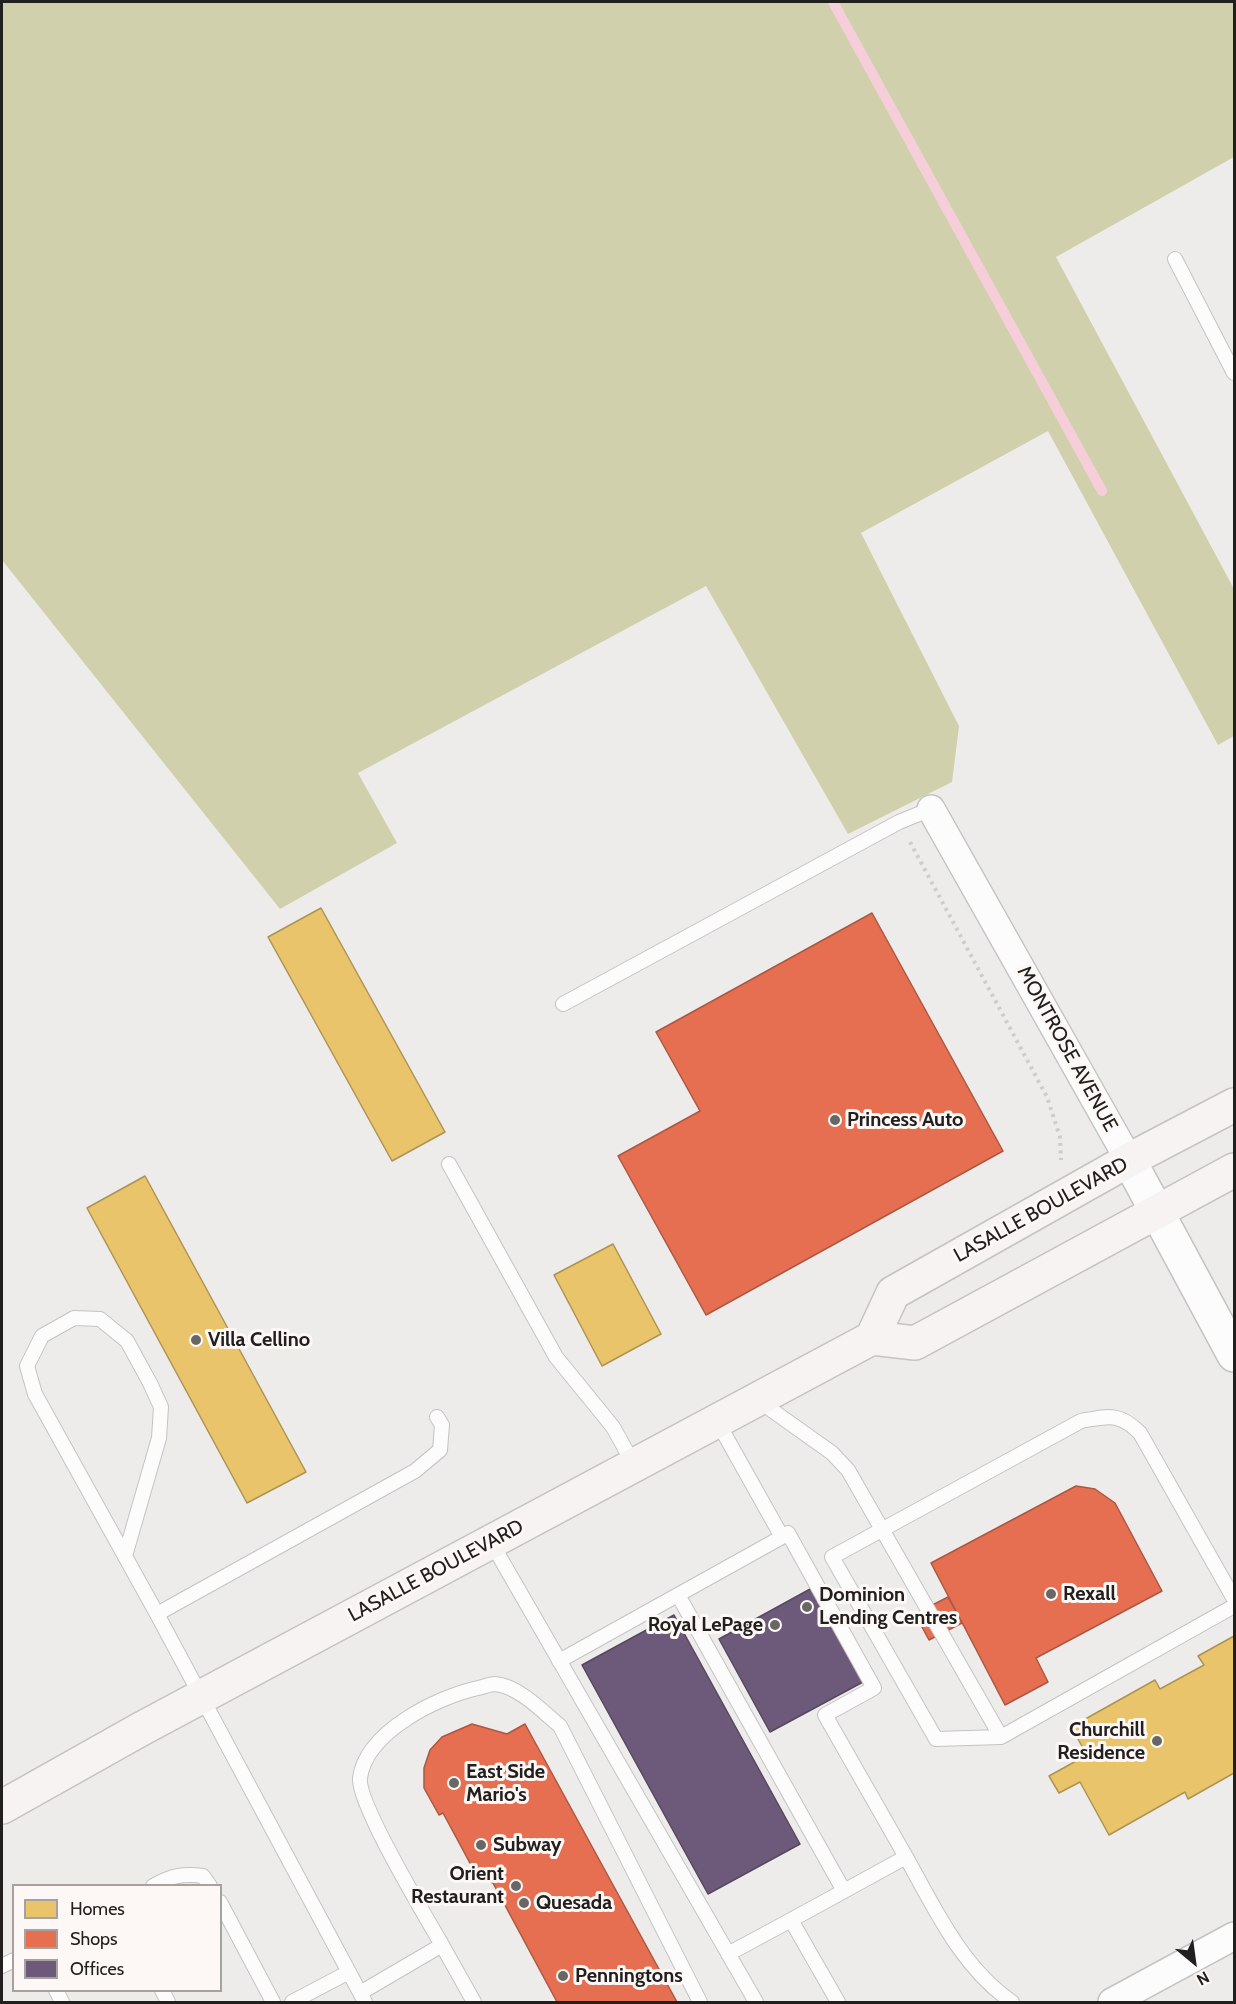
<!DOCTYPE html>
<html>
<head>
<meta charset="utf-8">
<style>
	body { margin:0 }
	#map { position:relative; width:1236px; height:2004px; overflow:hidden; background:#eeecea; font-family:Cabin,sans-serif }
	canvas { display:block }
	.frame { position:absolute; inset:0; border:3px solid #22201f; pointer-events:none }
	.legend { position:absolute; left:12px; top:1884px; width:210px; height:108px; box-sizing:border-box; background:#fdf8f5; border:2px solid #a5a29f; margin:0; padding:8px 10px; list-style:none; font-size:18px; color:#22201f }
	.legend li { display:flex; align-items:center; gap:12px; height:30px }
	.legend b { width:30px; border:2px solid #a5a29f }
	.north { position:absolute; left:1164px; top:1932px; width:60px; height:60px; -webkit-text-stroke:4px #fdf8f5; paint-order:stroke; rotate:151deg; font-size:16px; font-weight:700; line-height:24px; text-align:center; color:#22201f }
	.north::after { content:''; display:block; margin:auto; width:21px; height:27px; background:#22201f; clip-path:polygon(50% 0,100% 100%,50% 72%,0 100%) }
</style>
</head>
<body>
<div id="map">
<canvas width="1236" height="2004"></canvas>
<div class="frame"></div>
<ul class="legend">
<li><b style="height:16px;background:#e9c46a"></b>Homes</li>
<li><b style="height:16px;background:#e76f51"></b>Shops</li>
<li><b style="height:16px;background:#6d597a"></b>Offices</li>
</ul>
<div class="north">N</div>
</div>
<script>
const c = document.querySelector('canvas').getContext('2d');
c.lineJoin = 'round';
function fillPath(path, color) { c.fillStyle = color; c.fill(path, 'evenodd'); }
function trace(path, color, width, dash) { c.strokeStyle = color; c.lineWidth = width; c.lineCap = dash ? 'butt' : 'round'; c.setLineDash(dash || []); c.stroke(path); }
function label(font, color, halo, rows, align = 'center') {
  c.font = font + ' Cabin,sans-serif'; c.lineWidth = 6; c.setLineDash([]); c.textBaseline = 'middle'; c.strokeStyle = halo; c.fillStyle = color; for (const [text, x, y, turn = 0] of rows) {
    c.save(); c.translate(x, y); c.rotate((+turn || 0) * Math.PI / 180); c.textAlign = isNaN(turn) ? turn : align; if (halo) c.strokeText(text, 0, 0); c.fillText(text, 0, 0); c.restore();
  }
}
fillPath(new Path2D(`
	M2,2H1234V157L1056,257L1234,589V736L1218,745L1048,431L861,533L959,726L952,782L848,834L706,586L358,773L397,843L280,909L2,560Z`), '#d1d0ac');
const homes = new Path2D(`
	M321,908L445,1132L392,1161L268,937Z
	M145,1176L306,1472L247,1503L87,1208Z
	M613,1244L661,1334L602,1366L554,1275Z
	M1234,1636V1773L1188,1799L1185,1792L1109,1835L1080,1782L1059,1793L1049,1776L1087,1755L1071,1727L1155,1680L1160,1689L1204,1665L1198,1656Z`);
fillPath(homes, '#e9c46a');
trace(homes, '#ad9354', 1.5);
const shops = new Path2D(`
	M872,913L1003,1151L706,1315L618,1156L700,1111L656,1032Z
	M1076,1486L1095,1489L1115,1503L1162,1591L1036,1658L1048,1682L1005,1705L931,1563Z
	M948,1597L962,1623L929,1640L915,1614Z
	M472,1724L507,1734L525,1724L677,2002H557L493,1883L478,1878L443,1813L439,1815L424,1788V1768L430,1750L442,1737Z`);
fillPath(shops, '#e76f51');
trace(shops, '#ac5742', 1.5);
const offices = new Path2D(`
	M812,1588L863,1682L770,1732L719,1639Z
	M674,1615L800,1844L708,1894L582,1665Z`);
fillPath(offices, '#6d597a');
trace(offices, '#56485f', 1.5);
trace(new Path2D(`
	M833,2L1102,491`), '#f6ceda', 10);
const service = new Path2D(`
	M1175,259L1234,373
	M563,1004L899,822L931,809
	M449,1164L556,1357L613,1427L634,1465
	M759,1401L832,1453L848,1470L1001,1737
	M491,1542L756,2002
	M125,1556L159,1438L161,1407L150,1383L127,1341L100,1319L74,1318L42,1336L27,1366L35,1394L157,1614L365,2002
	M678,1595L844,1891L906,1857L825,1715L874,1688L788,1533L782,1537
	M1234,1599L1140,1433C1119,1412 1108,1416 1081,1421L832,1557L936,1739L1001,1737L1234,1606
	M157,1614L415,1471L440,1450L442,1425L437,1417
	M559,1661L782,1537L717,1421
	M906,1857C935,1909 962,1968 1012,2002
	M153,1886C171,1876 183,1873 203,1876L210,1886
	M220,1902L273,2002
	M791,1920L844,1891
	M442,1945C426,1917 357,1803 360,1778C366,1732 437,1697 478,1688C483,1687 490,1684 495,1684C519,1686 543,1712 560,1726L700,2002
	M728,1954L791,1920L838,2002
	M2,1966L14,1960
	M56,1990L62,2002
	M162,1990L168,2002
	M360,1993L442,1945L474,2002
	M292,2002L349,1972`);
const minor = new Path2D(`
	M931,809L1129,1160
	M1112,2002L1234,1936`);
const tertiary = new Path2D(`
	M1129,1160L1234,1355`);
const secondary = new Path2D(`
	M872,1338L893,1293L1129,1160L1234,1105
	M2,1807L141,1729L872,1338L915,1343L1234,1170`);
trace(service, '#c5c3c2', 16);
trace(minor, '#c5c3c2', 30);
trace(tertiary, '#c5c3c2', 36);
trace(secondary, '#c5c3c2', 36);
trace(new Path2D(`
	M910,842L1047,1097L1060,1137L1061,1160`), '#cecdcd', 4, [3, 4.5]);
trace(service, '#fcfcfc', 14);
trace(minor, '#fcfcfc', 27);
trace(tertiary, '#fcfcfc', 33);
trace(secondary, '#f6f3f2', 33);
for (const [x, y, r, color] of [
	[835,1120,6,"#696766"],
	[196,1340,6,"#696766"],
	[1051,1594,6,"#696766"],
	[807,1607,6,"#696766"],
	[775,1625,6,"#696766"],
	[1157,1741,6,"#696766"],
	[454,1783,6,"#696766"],
	[481,1845,6,"#696766"],
	[516,1886,6,"#696766"],
	[524,1903,6,"#696766"],
	[563,1976,6,"#696766"]
]) { const dot = new Path2D(); dot.arc(x, y, r, 0, 2 * Math.PI); c.fillStyle = color; c.fill(dot); trace(dot, '#fdf8f5', 2); }
label('20px', '#22201f', '#fdf8f5', [
	["MONTROSE AVENUE",1067,1049,61],
	["LASALLE BOULEVARD",1041,1210,-29],
	["LASALLE BOULEVARD",436,1571,-28]
]);
label('bold 20px', '#22201f', '#fdf8f5', [
	["Princess Auto",847,1120],
	["Villa Cellino",208,1340],
	["Rexall",1063,1594],
	["Dominion",819,1595],
	["Lending Centres",819,1618],
	["Royal LePage",763,1625,"right"],
	["Churchill",1145,1730,"right"],
	["Residence",1145,1753,"right"],
	["East Side",466,1772],
	["Mario's",466,1795],
	["Subway",493,1845],
	["Orient",504,1874,"right"],
	["Restaurant",504,1897,"right"],
	["Quesada",536,1903],
	["Penningtons",575,1976]
], 'left');
</script>
</body>
</html>
